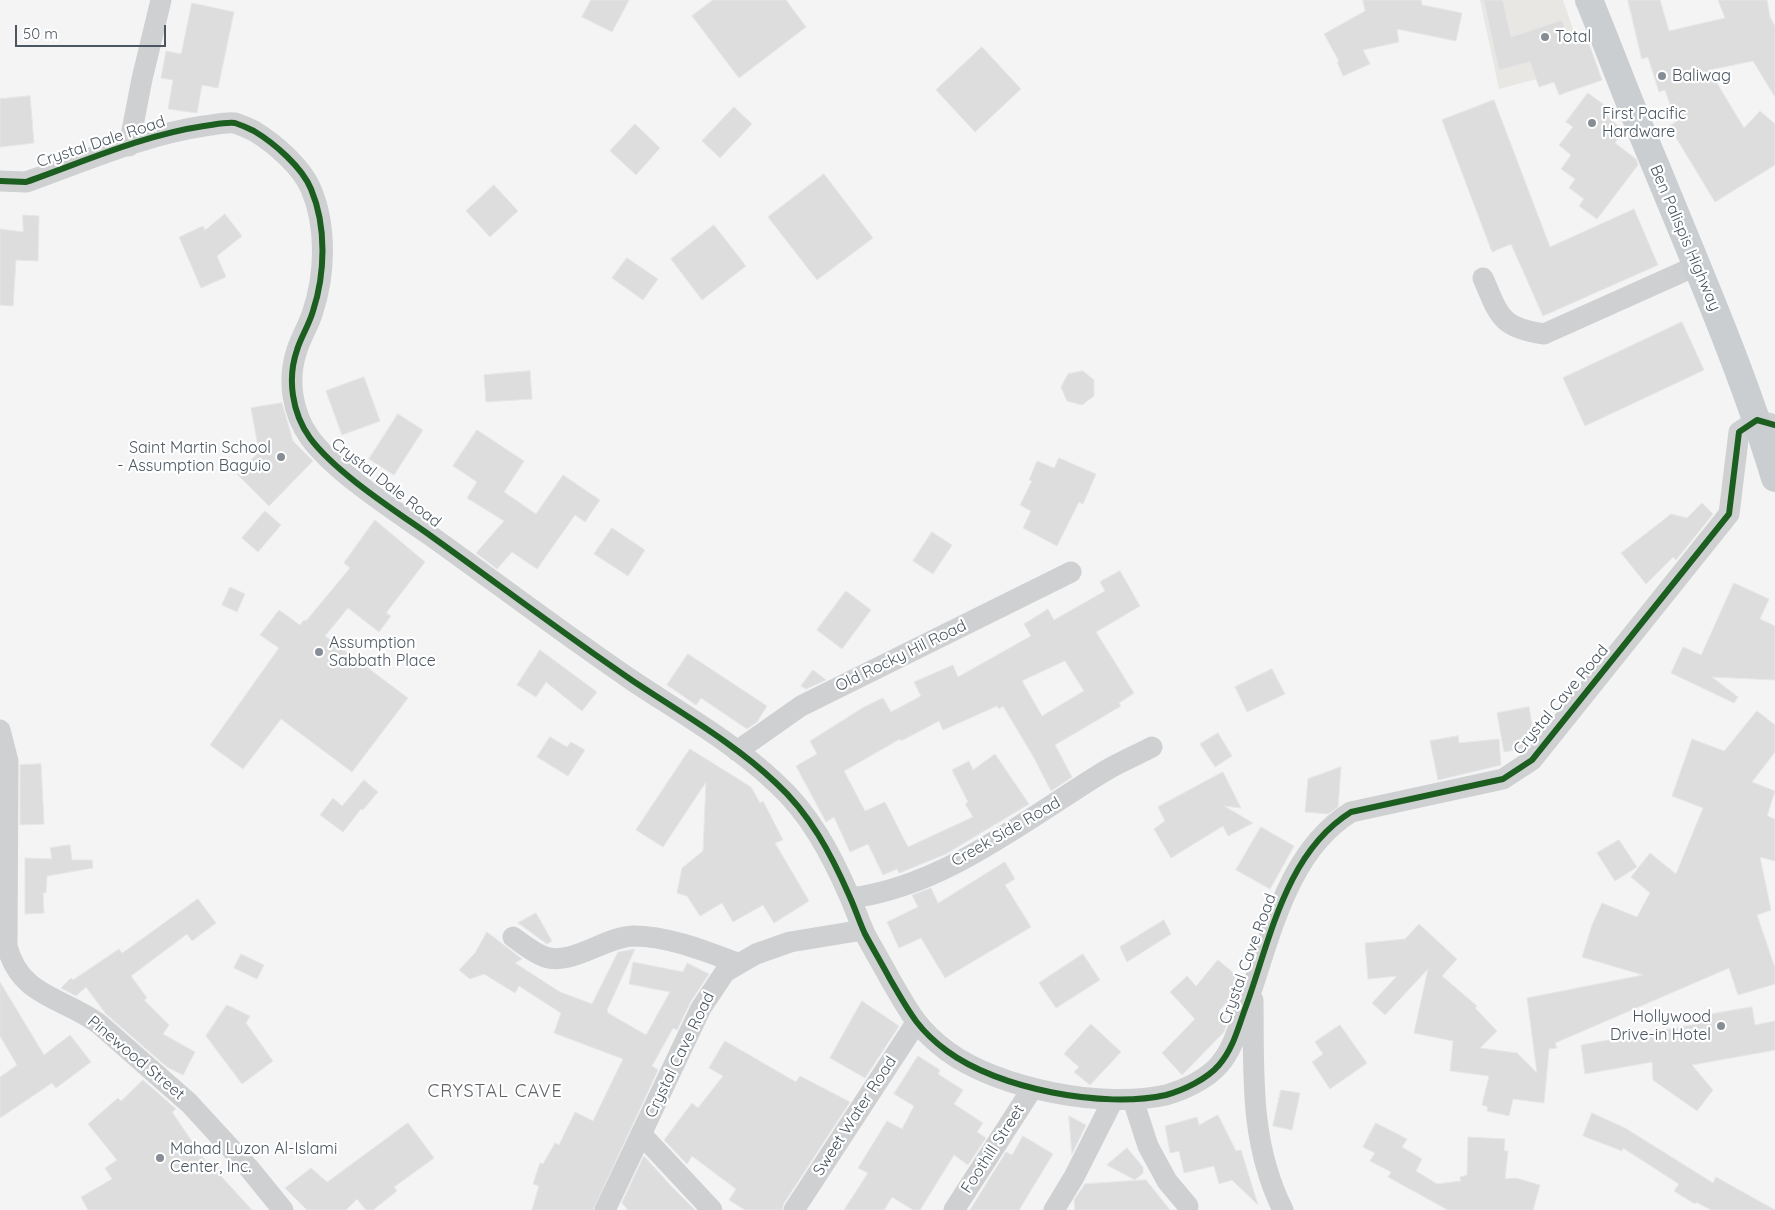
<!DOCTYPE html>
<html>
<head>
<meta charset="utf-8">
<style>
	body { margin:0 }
	#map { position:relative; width:1775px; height:1210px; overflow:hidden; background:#f4f4f4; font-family:Quicksand,sans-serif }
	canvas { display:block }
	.scale { position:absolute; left:15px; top:25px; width:151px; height:22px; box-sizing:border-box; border:2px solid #4a5661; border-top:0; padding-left:6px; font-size:15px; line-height:18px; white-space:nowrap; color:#4a5661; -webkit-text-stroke:4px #fff; paint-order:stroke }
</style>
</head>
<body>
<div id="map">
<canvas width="1775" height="1210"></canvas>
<div class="scale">50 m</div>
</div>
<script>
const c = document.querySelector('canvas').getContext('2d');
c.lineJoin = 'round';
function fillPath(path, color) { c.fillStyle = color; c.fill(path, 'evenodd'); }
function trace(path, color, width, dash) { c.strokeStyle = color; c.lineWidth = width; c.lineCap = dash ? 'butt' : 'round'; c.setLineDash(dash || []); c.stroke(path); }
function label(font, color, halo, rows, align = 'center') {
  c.font = font + ' Quicksand,sans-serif'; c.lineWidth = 4.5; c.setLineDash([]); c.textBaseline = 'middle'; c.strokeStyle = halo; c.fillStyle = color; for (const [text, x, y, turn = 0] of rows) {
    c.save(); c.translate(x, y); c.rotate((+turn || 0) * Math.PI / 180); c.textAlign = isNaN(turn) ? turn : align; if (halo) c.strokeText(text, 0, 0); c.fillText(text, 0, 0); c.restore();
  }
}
fillPath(new Path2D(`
	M1480,0H1563L1586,66L1499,89Z`), '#e8e7e3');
const building = new Path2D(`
	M591,0H629L612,32L582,17Z
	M713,0H786L806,27L739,78L692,16Z
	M1363,0H1421L1422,5L1462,13L1456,41L1397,29L1399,42L1363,50L1370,64L1343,76L1337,62L1339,61L1324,34L1365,11Z
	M1484,0H1503L1511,37L1562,20L1570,44L1587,38L1602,80L1559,95L1554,82L1539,87L1530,62L1499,70Z
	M1628,0H1660L1669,31L1725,18L1718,0H1767L1770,17L1775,26V97L1753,61L1709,70L1744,128L1760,111L1775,124V165L1715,202L1669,126L1676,122L1665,90L1659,92L1648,57L1642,59Z
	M192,3L234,12L218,88L202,85L197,113L168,109L173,80L161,78L166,51L181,54Z
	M982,47L1021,89L975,132L936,90Z
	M1588,93L1611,110L1607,116L1624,131L1615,143L1636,159L1638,165L1597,219L1579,206L1584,199L1569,188L1575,179L1561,169L1571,155L1559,145L1573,127L1566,122Z
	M30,96L34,143L0,147V99Z
	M1494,100L1550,247L1634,209L1658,265L1543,316L1511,244L1492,252L1442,120Z
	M734,107L752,124L720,158L702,141Z
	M635,124L660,148L636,175L610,151Z
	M824,174L873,238L817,280L768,217Z
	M494,185L518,211L490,237L466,211Z
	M225,214L242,236L217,256L226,277L201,288L179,237L203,226L205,230Z
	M23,215L39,216L38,261L16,260L13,306L0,305V229L23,232Z
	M714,225L746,266L702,300L671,259Z
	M627,258L658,279L643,300L612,278Z
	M1682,322L1704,370L1585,426L1563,378Z
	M530,371L532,399L486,402L484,375Z
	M1083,371L1094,380V396L1082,405L1067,401L1061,387L1068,374Z
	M364,377L380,421L342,435L326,391Z
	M282,403L293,441L313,461L269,506L237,474L259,452L251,408Z
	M398,414L423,430L394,475L369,459Z
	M477,430L524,461L504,492L536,514L563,475L600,500L585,522L575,515L537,569L512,552L497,569L476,553L504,521L467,498L477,482L453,466Z
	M1059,458L1096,474L1083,504L1079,502L1057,546L1023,528L1031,511L1020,505L1032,481L1029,480L1037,461L1054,468Z
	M1702,503L1713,514L1676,560L1673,557L1646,584L1621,553L1671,514L1687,518Z
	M265,511L281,525L258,552L242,538Z
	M375,520L425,562L386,613L391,616L379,632L348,608L325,636L408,698L352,772L281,719L243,769L210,745L279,648L260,635L279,610L300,625L304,620L306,621L350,568L344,563Z
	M612,528L645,550L628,576L594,554Z
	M932,532L952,545L933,574L913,561Z
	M1120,571L1140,606L1096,632L1134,693L1119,703L1121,706L1055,745L1072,777L1051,791L1033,756L1003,706L999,709L997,706L943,730L939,721L901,741L900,739L844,771L865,811L885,802L908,847L973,817L965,804L968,802L952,770L969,761L973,770L995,754L1029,804L946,854L899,873L897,869L883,875L868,844L850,852L834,817L826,822L796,766L817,754L810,741L864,707L883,698L891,712L921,696L914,682L953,665L958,677L1031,636L1024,624L1048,609L1054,620L1105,591L1100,582ZM1065,661L1084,691L1042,716L1022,681Z
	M1734,583L1769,599L1760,619L1775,626V680L1712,677L1738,697L1734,703L1671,673L1683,647L1701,655Z
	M230,587L245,594L237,612L222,605Z
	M846,591L871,610L842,649L817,630Z
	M540,650L597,692L582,711L546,682L536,697L517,685Z
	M688,654L767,706L757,722L747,729L701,698L696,705L667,685Z
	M1272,669L1285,694L1247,712L1235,687Z
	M813,670L826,680L806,689L801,686Z
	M1529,707L1534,738L1526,748L1504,752L1497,713Z
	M1757,711L1775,725V752L1752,782L1775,791L1767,816L1775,819V861L1760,857L1771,910L1757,915L1775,968V984L1738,995L1729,968L1555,1043L1557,1048L1549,1049L1544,1103L1513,1099L1509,1116L1487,1111L1488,1107L1482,1105L1489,1076L1450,1071L1453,1041L1414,1033L1428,969L1385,1015L1372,1003L1397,976L1368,979L1365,943L1405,939L1419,924L1457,959L1442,976L1477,1006L1475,1008L1497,1031L1480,1048L1517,1053L1537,1073L1527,998L1643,975L1582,957L1592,925L1602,903L1637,917L1650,893L1631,877L1650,853L1676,874L1703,808L1672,796L1692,739L1724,751Z
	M1218,733L1232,756L1215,767L1200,744Z
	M1458,736L1459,743L1499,739L1501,765L1438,780L1430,741Z
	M550,737L567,747L571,742L585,750L568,776L537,757Z
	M690,749L751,787L760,803L763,801L783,840L775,843L809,901L774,923L763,905L733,922L722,903L700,916L687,896L677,893L682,868L703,851L706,782L663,847L636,830Z
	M41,764L44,824L20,825V765Z
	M1341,767L1338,807L1328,814L1305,812L1308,779Z
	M1223,772L1241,808L1224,806L1253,823L1228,836L1223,826L1171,858L1154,829L1165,821L1158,807Z
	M364,780L378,792L363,810L361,809L343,832L320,815L333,798L342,806Z
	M1261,827L1294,846L1270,889L1236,870Z
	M1619,840L1637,867L1615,881L1597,853Z
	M70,845L72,860H92L93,868L47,876L46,893H43L44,913L25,914V858L52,859L50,848Z
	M1005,862L1015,879L1005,885L1031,927L945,978L921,938L899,948L887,922L918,907L912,895L931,888L938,903Z
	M198,899L216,923L192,941L187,934L131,976L147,998L144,1000L169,1025L163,1034L195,1052L183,1075L167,1067L106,1014L86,987L76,996L61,988L71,978L73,980L119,949L122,953Z
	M536,913L552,941L547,944L518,923Z
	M1164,920L1171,934L1127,962L1120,947Z
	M487,932L522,959L515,963L560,992L592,1004L618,952L635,949L607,1010L608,1013L646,1035L670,992L629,984L633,962L683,972L687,963L709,974L691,1001L677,1030L673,1028L652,1066L658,1070L593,1210H532L539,1186L533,1184L540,1163L543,1164L555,1143L559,1145L575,1112L593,1121L623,1059L554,1033L561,1013L519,986L515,993L484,974L470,979L459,970L475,953Z
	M241,954L264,965L257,979L234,968Z
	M1083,954L1100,980L1056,1008L1039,983Z
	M1218,960L1242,980L1239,989L1219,1011L1228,1021L1224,1032L1182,1075L1162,1053L1195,1019L1170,992L1187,976L1196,986Z
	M0,982L44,1055L70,1035L91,1062L56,1088L52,1083L0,1118V1077L17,1065L0,1036Z
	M862,1001L899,1026L865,1078L830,1058Z
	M227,1005L250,1016L246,1023L273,1061L242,1084L206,1036Z
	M1752,1007L1755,1025L1775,1021V1050L1692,1065L1713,1090L1697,1111L1653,1080L1652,1062L1585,1074L1581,1045L1702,1023L1701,1016Z
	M1091,1024L1121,1052L1090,1085L1074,1072L1079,1067L1064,1054Z
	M1340,1025L1367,1063L1330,1089L1312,1062L1323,1054L1315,1042Z
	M725,1041L796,1082L800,1076L850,1102L784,1203L782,1210H745L729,1200L736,1189L692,1156L687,1164L664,1140L692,1103L698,1108L723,1076L709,1068Z
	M918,1056L940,1070L938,1074L963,1090L954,1104L983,1123L977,1132L986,1138L968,1165L954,1155L920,1210H913L892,1197L884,1210H844L868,1173L858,1168L887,1121L902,1129L914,1106L894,1094Z
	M143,1080L176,1109L172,1112L208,1165L209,1163L252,1210H88L81,1197L112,1179L105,1168L117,1160L88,1124L118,1098L121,1101Z
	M1281,1090L1300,1093L1292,1130L1273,1126Z
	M1592,1113L1625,1128L1713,1183L1716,1177L1775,1210H1711L1696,1202L1695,1204L1674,1191L1679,1184L1623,1148L1622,1151L1583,1136Z
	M1218,1115L1236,1151L1241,1150L1258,1205L1232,1180L1219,1184L1214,1166L1184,1173L1179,1151L1170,1153L1165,1126L1197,1117L1199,1125Z
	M1069,1116L1086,1125L1072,1154Z
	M408,1123L434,1158L394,1187L397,1191L373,1210H366L357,1199L346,1210H307L285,1188L311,1168L327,1182Z
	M1376,1123L1407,1139L1402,1147L1422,1159L1416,1171L1437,1184L1461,1181L1460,1177L1467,1175L1468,1137L1505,1139L1504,1151H1508L1505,1179L1516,1178L1540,1185L1533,1210H1448L1388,1177L1391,1172L1370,1161L1375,1153L1363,1147Z
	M1023,1136L1053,1154L1019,1210H970L1006,1152L1012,1155Z
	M1127,1148L1143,1167V1173L1135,1180L1107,1165Z
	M644,1156L672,1187L695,1210H628L622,1203Z
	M1146,1180L1170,1210H1075L1074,1200L1085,1184Z`);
fillPath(building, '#ddddde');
trace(building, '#e5e6e7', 1);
trace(new Path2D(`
	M129,146L142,79L161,0
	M0,181L26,182C83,162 143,135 204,126C213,125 225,122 235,123C238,124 250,129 254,131C274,143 302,167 311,189C327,227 325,274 313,311C309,325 301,337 297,350C287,379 292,413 310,438C336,473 394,510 431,536C498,584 564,634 633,681C681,713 734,743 776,783C810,814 831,854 849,895C855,908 859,921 865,934C873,949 882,964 890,979C908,1010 917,1029 947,1051C998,1089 1104,1109 1166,1095C1184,1090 1207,1079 1219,1065C1233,1049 1238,1028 1245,1009C1270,941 1285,853 1351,812L1503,779L1532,760L1729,514L1739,432L1757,420L1775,425
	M1483,278C1499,315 1500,328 1544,334L1698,265
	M0,730L8,761L7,946C20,997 63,997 99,1024L189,1103L248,1167L283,1210
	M737,751L801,706L1071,572
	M851,898C945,886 1026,819 1105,771C1120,762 1137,755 1152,747
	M513,937C523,944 533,953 545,957C571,966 605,937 633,936C668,936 705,951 737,963
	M1253,1000C1254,1073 1249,1142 1283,1210
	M1133,1100L1148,1146L1167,1181L1188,1206
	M641,1134L712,1210
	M605,1210L701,1008L725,972L756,954L790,942L863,930
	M794,1210L916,1023
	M954,1210L1032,1089
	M1054,1210L1074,1177L1113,1100`), '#ced0d2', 21);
trace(new Path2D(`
	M1589,0C1612,56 1633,113 1657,169C1699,272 1743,372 1775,478`), '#caced1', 28);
trace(new Path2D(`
	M0,181L26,182C83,162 143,135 204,126C213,125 225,122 235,123C238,124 250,129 254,131C274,143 302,167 311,189C327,227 325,274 313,311C309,325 301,337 297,350C287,379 292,413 310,438C336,473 394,510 431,536C498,584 564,634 633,681C681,713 734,743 776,783C810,814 831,854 849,895C855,908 859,921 865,934C873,949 882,964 890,979C908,1010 917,1029 947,1051C998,1089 1104,1109 1166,1095C1184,1090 1207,1079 1219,1065C1233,1049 1238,1028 1245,1009C1270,941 1285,853 1351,812L1503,779L1532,760L1729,514L1739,432L1757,420L1775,425`), '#1b5e20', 6);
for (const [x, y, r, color] of [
	[1545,37,5,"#868d94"],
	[1662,76,5,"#868d94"],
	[1592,123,5,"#868d94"],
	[281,457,5,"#868d94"],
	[319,652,5,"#868d94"],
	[1721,1026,5,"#868d94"],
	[160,1158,5,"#868d94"]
]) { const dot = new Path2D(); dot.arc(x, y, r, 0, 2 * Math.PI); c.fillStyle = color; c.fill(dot); trace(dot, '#fff', 2); }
label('16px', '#4a5661', '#fff', [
	["Total",1555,37],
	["Baliwag",1672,76],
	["First Pacific",1602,114],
	["Hardware",1602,132],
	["Saint Martin School",271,448,"right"],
	["- Assumption Baguio",271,466,"right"],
	["Assumption",329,643],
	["Sabbath Place",329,661],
	["Hollywood",1711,1017,"right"],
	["Drive-in Hotel",1711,1035,"right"],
	["Mahad Luzon Al-Islami",170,1149],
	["Center, Inc.",170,1167]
], 'left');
label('16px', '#4a5661', '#fff', [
	["Crystal Dale Road",101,142,-18],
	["Ben Palispis Highway",1685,238,67],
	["Crystal Dale Road",386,483,38],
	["Old Rocky Hil Road",901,656,-26],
	["Crystal Cave Road",1561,700,-50],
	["Creek Side Road",1006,832,-30],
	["Crystal Cave Road",1248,959,-70],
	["Crystal Cave Road",680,1055,-64],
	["Pinewood Street",136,1058,40],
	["Sweet Water Road",855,1116,-57],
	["Foothill Street",993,1149,-57]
]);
c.letterSpacing = '1px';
label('18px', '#5f6368', '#fff', [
	["CRYSTAL CAVE",495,1092]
]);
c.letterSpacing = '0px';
</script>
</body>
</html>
